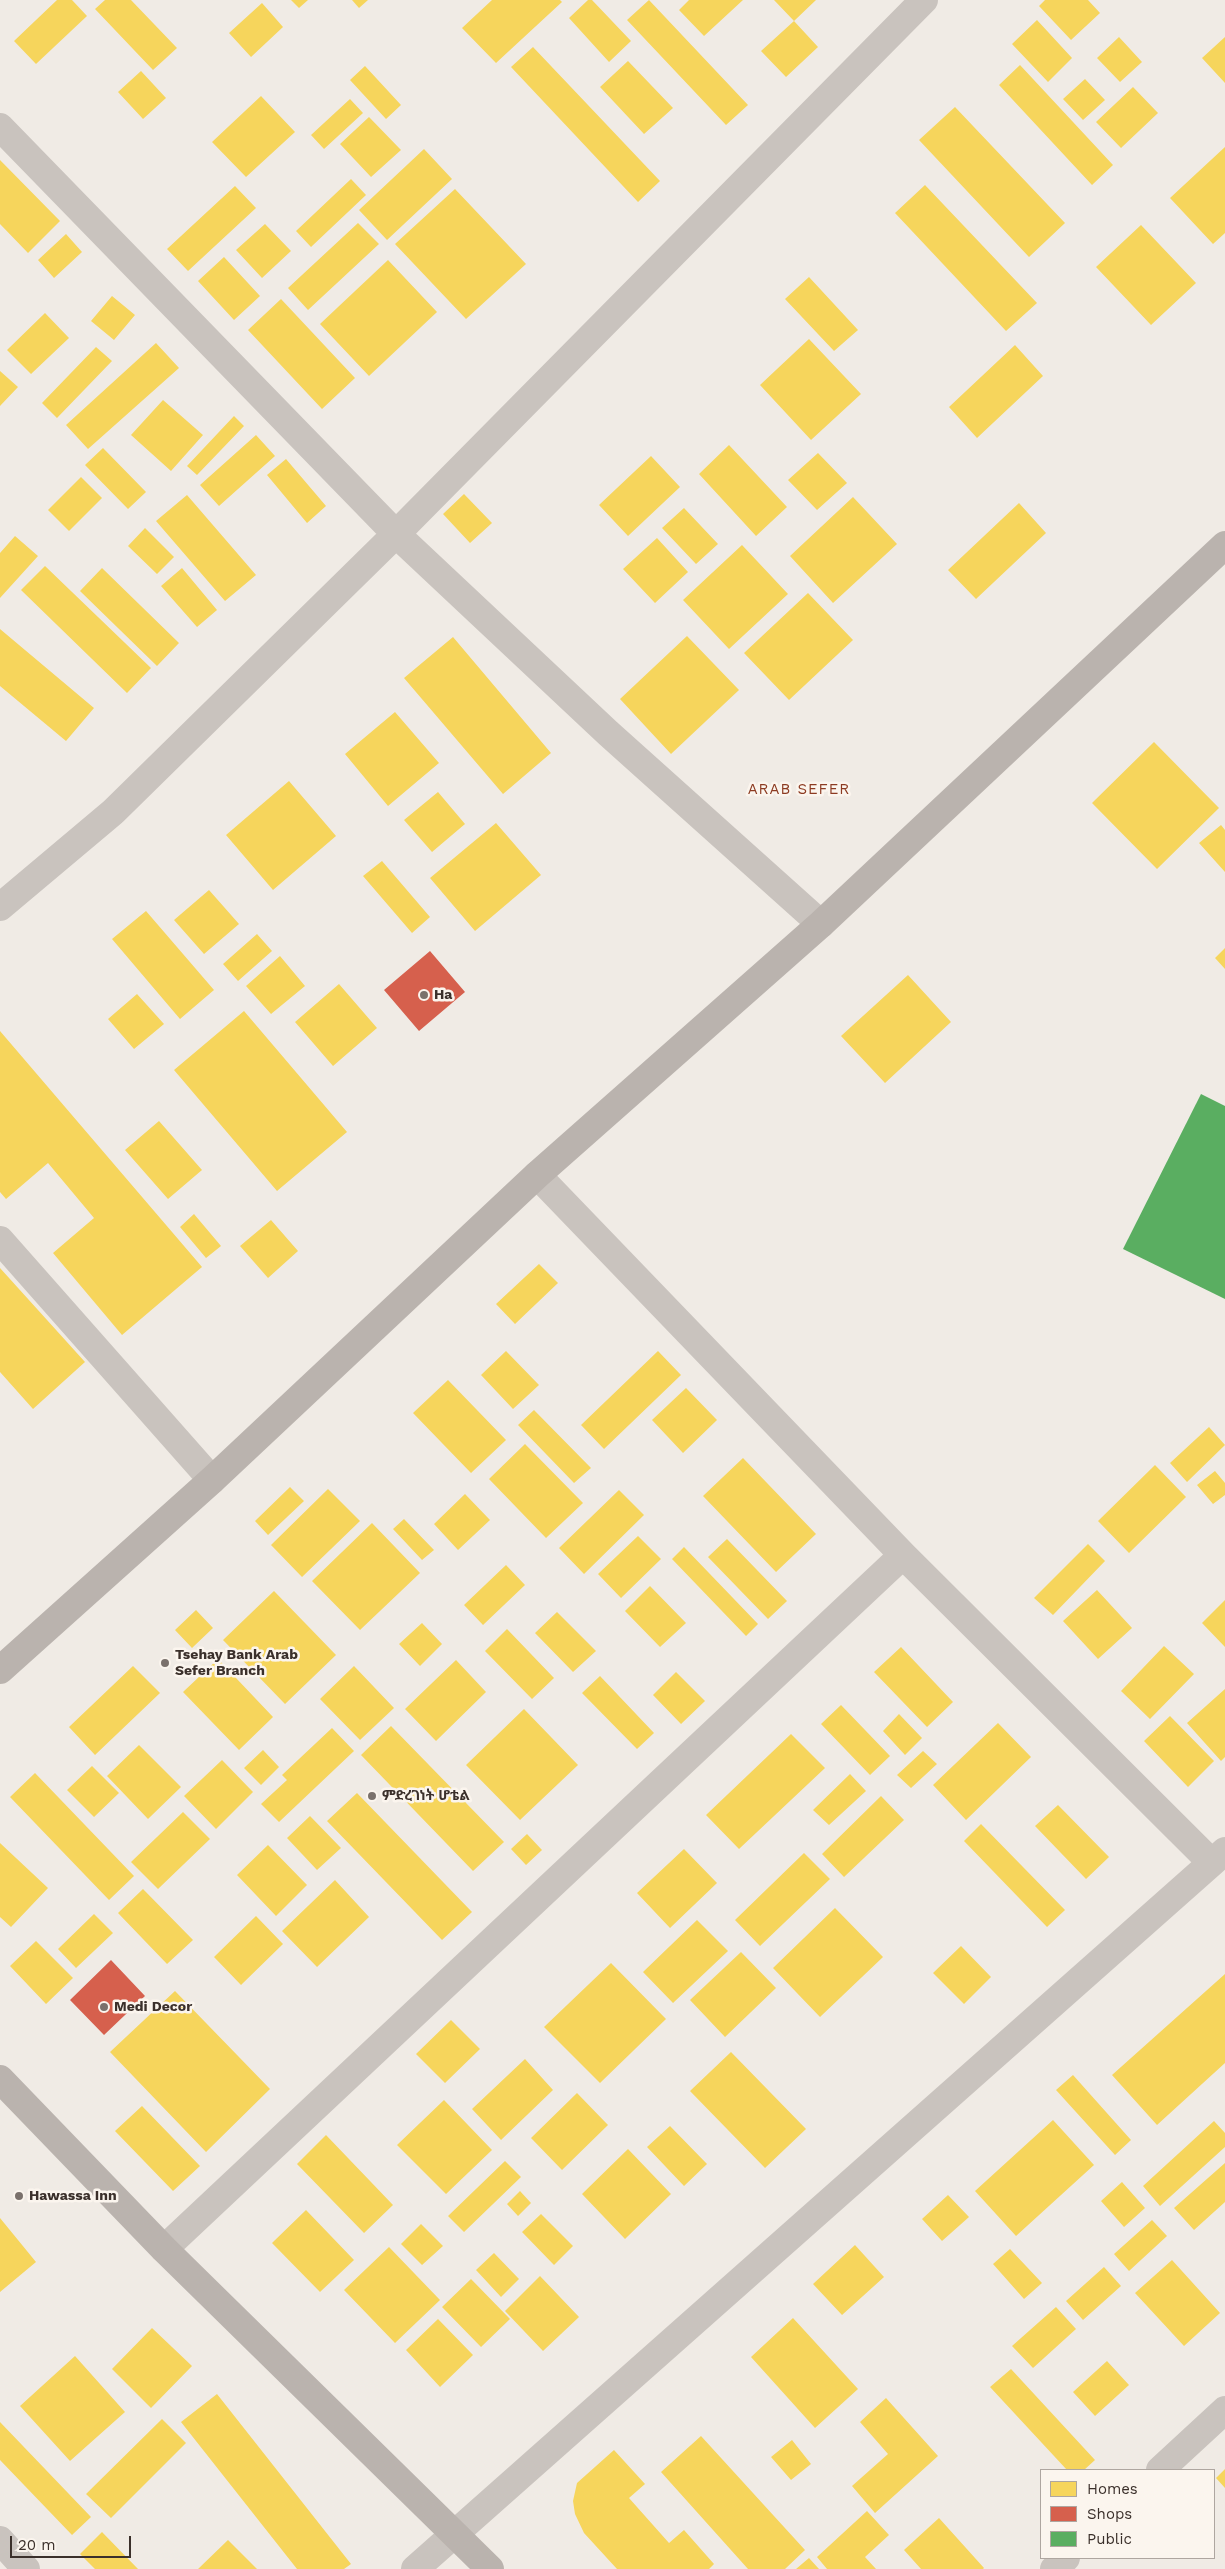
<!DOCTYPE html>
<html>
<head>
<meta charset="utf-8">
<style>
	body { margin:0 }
	#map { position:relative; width:1225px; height:2569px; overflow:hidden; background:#f0ebe5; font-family:"Work Sans",sans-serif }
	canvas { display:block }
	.legend { position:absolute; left:1040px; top:2469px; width:175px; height:90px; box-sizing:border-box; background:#fbf5ee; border:1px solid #aea6a0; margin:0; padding:6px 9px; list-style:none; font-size:15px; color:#3b302b }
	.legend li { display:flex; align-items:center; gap:10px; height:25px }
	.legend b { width:25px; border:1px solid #aea6a0 }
	.scale { position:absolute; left:10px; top:2536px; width:121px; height:22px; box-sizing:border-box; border:2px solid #3b302b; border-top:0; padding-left:6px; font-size:15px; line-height:18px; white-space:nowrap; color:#3b302b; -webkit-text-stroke:4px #fbf5ee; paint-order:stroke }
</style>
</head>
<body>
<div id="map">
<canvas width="1225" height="2569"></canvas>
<ul class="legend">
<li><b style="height:14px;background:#f6d55c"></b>Homes</li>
<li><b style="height:14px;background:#d6604d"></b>Shops</li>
<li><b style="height:14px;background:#5aae61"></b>Public</li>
</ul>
<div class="scale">20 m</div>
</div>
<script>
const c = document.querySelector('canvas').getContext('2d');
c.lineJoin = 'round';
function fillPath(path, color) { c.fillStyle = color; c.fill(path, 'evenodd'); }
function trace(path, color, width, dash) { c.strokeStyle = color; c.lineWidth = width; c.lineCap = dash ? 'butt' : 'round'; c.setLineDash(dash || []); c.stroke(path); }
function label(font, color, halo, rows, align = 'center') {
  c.font = font + ' "Work Sans","Noto Sans Ethiopic",sans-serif'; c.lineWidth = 5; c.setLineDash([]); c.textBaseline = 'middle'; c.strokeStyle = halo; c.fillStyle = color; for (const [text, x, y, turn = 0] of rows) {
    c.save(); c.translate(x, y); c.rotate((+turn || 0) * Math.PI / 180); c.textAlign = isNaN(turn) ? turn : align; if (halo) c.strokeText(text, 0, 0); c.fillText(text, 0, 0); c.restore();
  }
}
fillPath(new Path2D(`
	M57,0H72L87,16L36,64L14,41Z
	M105,0H131L177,48L153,70L95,9Z
	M291,0H308L299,8Z
	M352,0H368L359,8Z
	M492,0H560L562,2L496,63L462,28Z
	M588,0H592L631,41L609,62L569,18Z
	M649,0L748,105L726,125L627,20Z
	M689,0H743L704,36L679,10Z
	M774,0H816L794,21Z
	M1045,0H1088L1100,13L1071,40L1039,6Z
	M262,3L283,27L251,57L229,33Z
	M1037,20L1072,58L1048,82L1012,44Z
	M794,21L818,47L786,77L761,51Z
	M1119,37L1142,62L1120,82L1097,58Z
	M1225,37V83L1202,58Z
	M533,47L660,181L638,202L511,67Z
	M628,61L673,108L644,134L600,87Z
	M1020,65L1113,165L1092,185L999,85Z
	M365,66L401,105L386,119L350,80Z
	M141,71L166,98L143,119L118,92Z
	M1085,79L1105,100L1083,120L1063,99Z
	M1133,87L1158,113L1121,148L1096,122Z
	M261,96L295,132L246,177L212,142Z
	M350,99L363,113L324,149L311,135Z
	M955,107L1065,223L1029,257L919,140Z
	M369,117L401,150L371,177L340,144Z
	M1225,147V233L1213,244L1170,198Z
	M424,149L452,179L387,240L359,210Z
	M0,160L60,221L28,253L0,224Z
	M351,179L366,195L311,247L296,231Z
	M925,185L1037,303L1006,331L895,213Z
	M235,186L256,208L188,271L167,249Z
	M455,189L526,264L466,319L395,244Z
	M358,223L379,244L308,310L288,288Z
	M265,224L291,251L262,278L236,250Z
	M1141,225L1196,283L1151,325L1096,267Z
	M66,234L82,252L54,278L38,260Z
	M224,257L260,296L234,320L198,281Z
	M388,260L437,312L369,376L320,324Z
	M809,277L858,330L834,351L785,299Z
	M112,296L135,315L114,340L91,321Z
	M281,299L355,378L322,409L248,330Z
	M45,313L69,338L31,374L7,350Z
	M809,339L861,394L811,440L760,385Z
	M156,343L179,368L88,449L66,425Z
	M1015,345L1043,376L977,438L949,407Z
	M96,347L112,361L57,418L42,403Z
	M0,371L18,387L0,406Z
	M163,400L203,435L171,471L131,435Z
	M234,416L244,426L197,475L187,466Z
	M256,435L275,456L219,506L200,485Z
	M729,445L787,507L756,536L699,474Z
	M103,448L146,492L128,509L85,465Z
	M818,453L847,483L817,510L788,480Z
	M651,456L680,487L628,536L599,505Z
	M286,459L326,506L307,523L267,475Z
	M81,477L102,498L69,531L48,510Z
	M464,494L492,523L470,543L443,514Z
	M187,495L256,575L225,601L156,521Z
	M853,497L897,544L833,603L790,556Z
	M1019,503L1046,533L976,599L948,570Z
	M684,508L718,544L696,564L662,528Z
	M145,528L174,557L157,574L128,546Z
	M15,536L38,556L0,598V553Z
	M657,538L688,572L655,603L623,569Z
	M742,545L788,594L729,649L683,600Z
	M45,566L151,668L127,693L21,590Z
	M102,568L179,643L157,666L80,591Z
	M182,568L217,610L197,627L161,586Z
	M808,593L853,640L789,700L744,653Z
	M0,629L94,708L66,741L0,686Z
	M687,636L739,690L671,754L620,699Z
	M453,637L551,753L503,794L404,678Z
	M395,712L439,763L388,806L345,754Z
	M1154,742L1219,808L1157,869L1092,803Z
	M289,781L336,836L273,890L226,835Z
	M438,792L465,824L432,852L404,820Z
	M496,823L541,875L475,931L430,878Z
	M1221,825L1225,830V872L1199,843Z
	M382,861L430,917L412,933L363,876Z
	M209,890L239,924L204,954L174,920Z
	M146,911L214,990L180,1019L112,939Z
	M257,934L272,951L238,981L223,964Z
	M1225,948V969L1215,958Z
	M280,956L305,986L271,1014L246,986Z
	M908,975L951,1022L885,1083L841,1036Z
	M339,984L377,1028L333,1066L295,1022Z
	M137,994L164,1024L134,1049L108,1019Z
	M244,1011L347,1132L277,1191L174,1070Z
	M0,1031L202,1267L122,1335L53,1253L94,1218L48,1163L6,1199L0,1192Z
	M159,1121L202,1170L168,1199L125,1150Z
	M194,1214L221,1246L206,1258L180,1227Z
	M271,1220L298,1251L268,1278L240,1246Z
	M539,1264L558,1283L515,1324L496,1304Z
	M0,1268L85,1362L33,1409L0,1372Z
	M506,1351L539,1385L513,1409L481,1375Z
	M658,1351L681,1375L604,1449L581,1425Z
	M448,1380L506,1440L471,1473L413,1413Z
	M686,1388L717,1420L683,1453L652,1420Z
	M534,1410L591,1468L574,1483L518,1425Z
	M1209,1427L1225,1445L1187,1482L1170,1463Z
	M525,1444L583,1503L546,1538L489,1479Z
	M743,1458L816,1534L776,1572L703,1496Z
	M1155,1465L1186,1497L1129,1553L1098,1521Z
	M1215,1471L1225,1483V1495L1213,1504L1197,1485Z
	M290,1487L304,1501L268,1535L255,1521Z
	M328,1489L360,1521L302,1577L271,1545Z
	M619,1490L644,1515L584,1574L559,1548Z
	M465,1494L490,1520L458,1550L434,1524Z
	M404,1519L434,1550L422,1560L393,1529Z
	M372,1523L420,1573L360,1630L312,1581Z
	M638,1536L661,1559L621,1598L598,1574Z
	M727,1539L787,1601L768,1619L708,1557Z
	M1088,1544L1105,1561L1053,1615L1034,1598Z
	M684,1547L758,1624L746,1636L672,1559Z
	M506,1565L525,1585L483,1625L464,1605Z
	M650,1586L686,1623L660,1647L625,1611Z
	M1097,1590L1132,1628L1098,1659L1063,1621Z
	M274,1591L336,1655L285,1704L223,1640Z
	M1225,1600V1647L1202,1623Z
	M196,1610L213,1628L192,1648L175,1630Z
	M557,1612L596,1651L573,1672L535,1633Z
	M422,1623L442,1644L420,1666L399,1644Z
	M507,1629L554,1678L532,1699L485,1651Z
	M1164,1646L1194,1674L1150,1719L1121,1691Z
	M901,1647L953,1702L927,1727L874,1672Z
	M218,1659L273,1717L239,1750L183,1692Z
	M456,1660L486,1692L436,1741L405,1709Z
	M133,1666L160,1693L95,1755L69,1727Z
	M354,1666L394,1708L360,1740L320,1699Z
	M676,1672L705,1701L681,1724L653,1695Z
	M600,1676L654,1733L637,1749L582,1693Z
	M1225,1689V1757L1221,1761L1187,1723Z
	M841,1705L890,1756L870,1775L821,1724Z
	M524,1709L578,1765L520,1820L466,1765Z
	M899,1714L922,1738L905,1755L883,1731Z
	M1170,1716L1214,1761L1188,1787L1144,1741Z
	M998,1723L1031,1757L966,1820L933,1785Z
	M391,1726L504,1842L473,1871L361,1755Z
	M332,1728L354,1751L279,1822L261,1804L287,1780L282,1775Z
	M791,1734L825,1768L739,1849L706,1815Z
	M139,1745L181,1787L148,1819L107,1776Z
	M263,1750L279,1767L261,1785L244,1768Z
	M923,1751L937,1764L911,1788L897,1775Z
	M222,1760L253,1792L216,1829L184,1796Z
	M92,1766L119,1793L94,1817L67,1790Z
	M35,1773L134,1876L109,1900L10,1797Z
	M850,1774L866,1791L829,1825L813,1810Z
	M357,1793L472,1912L442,1940L327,1821Z
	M881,1796L904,1820L844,1877L822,1854Z
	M1058,1805L1109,1857L1086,1879L1035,1826Z
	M183,1812L210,1839L158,1889L131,1862Z
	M310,1816L341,1848L317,1870L287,1838Z
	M981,1824L1065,1910L1047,1927L964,1841Z
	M527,1834L542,1850L526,1865L511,1849Z
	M0,1843L48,1888L11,1927L0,1917Z
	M268,1845L307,1885L276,1916L237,1875Z
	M684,1849L717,1883L670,1928L637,1893Z
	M804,1853L830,1879L760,1946L735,1920Z
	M335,1880L369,1917L317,1967L282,1931Z
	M143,1889L193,1940L167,1964L118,1913Z
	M835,1908L883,1957L820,2017L773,1968Z
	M94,1914L113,1933L76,1968L58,1949Z
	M256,1916L283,1944L241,1985L214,1957Z
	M697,1920L728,1951L673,2003L643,1972Z
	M36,1941L73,1978L46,2004L10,1966Z
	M961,1946L991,1977L964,2004L933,1973Z
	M741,1952L776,1988L725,2037L690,2000Z
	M611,1963L666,2019L600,2083L544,2027Z
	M1225,1974V2063L1157,2125L1112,2075Z
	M175,1991L270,2089L206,2152L110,2052Z
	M451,2020L480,2049L445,2083L416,2054Z
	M731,2052L806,2129L765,2168L690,2091Z
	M525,2059L553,2090L501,2140L472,2109Z
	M1073,2075L1131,2140L1115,2155L1056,2090Z
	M577,2093L608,2125L562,2170L531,2138Z
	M444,2100L492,2150L446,2194L397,2145Z
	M142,2106L200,2166L173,2191L115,2131Z
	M1053,2120L1094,2165L1016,2236L975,2191Z
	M1214,2121L1225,2133V2147L1160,2206L1143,2186Z
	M670,2126L707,2164L684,2186L647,2147Z
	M326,2135L393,2205L364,2233L297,2164Z
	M628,2149L671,2194L625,2239L582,2194Z
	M505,2161L521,2177L464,2232L448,2216Z
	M1225,2163V2202L1194,2230L1174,2208Z
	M1122,2182L1145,2208L1124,2227L1101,2201Z
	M520,2191L531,2203L518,2216L507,2204Z
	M948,2195L969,2217L942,2241L922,2219Z
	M306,2210L354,2260L320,2292L272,2243Z
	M541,2214L573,2246L554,2265L522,2232Z
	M0,2218L36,2262L0,2292Z
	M1152,2220L1167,2236L1129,2271L1114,2254Z
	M421,2224L443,2246L422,2265L401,2244Z
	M855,2245L884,2277L842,2315L813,2284Z
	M389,2247L440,2300L395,2343L344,2290Z
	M1010,2249L1042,2283L1024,2299L993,2264Z
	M494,2253L519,2279L501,2297L476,2270Z
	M1172,2260L1220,2313L1184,2346L1135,2293Z
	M1104,2267L1121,2286L1083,2320L1066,2301Z
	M540,2276L579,2317L543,2351L505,2311Z
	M471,2279L510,2319L481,2347L442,2307Z
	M1056,2307L1076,2329L1033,2368L1012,2346Z
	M793,2318L858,2389L815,2428L751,2357Z
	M438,2319L473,2355L440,2387L406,2350Z
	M152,2328L192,2366L151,2408L112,2369Z
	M75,2356L125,2412L70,2461L20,2406Z
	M1107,2361L1129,2385L1095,2416L1073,2392Z
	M1011,2369L1095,2460L1084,2470H1067L990,2387Z
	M217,2394L351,2564L344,2569H297L181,2422Z
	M886,2398L938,2456L875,2513L852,2486L888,2454L860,2422Z
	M162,2419L186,2443L111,2518L86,2494Z
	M0,2422L91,2517L72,2535L0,2460Z
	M701,2436L805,2550L785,2569H748L661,2472Z
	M792,2440L811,2464L791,2480L771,2457Z
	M614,2450L645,2484L629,2498L669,2543L684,2530L714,2564L709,2569H617L584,2533L575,2514L573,2501L577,2483Z
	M1225,2469V2488L1216,2478Z
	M867,2511L889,2535L865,2557L876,2569H827L817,2557Z
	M939,2518L984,2568L983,2569H921L904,2550Z
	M102,2532L138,2569H95L80,2554Z
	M228,2540L257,2569H198Z
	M809,2558L819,2569H796Z`), '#f6d55c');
fillPath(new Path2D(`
	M430,951L465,992L419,1031L384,990Z
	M111,1960L145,1996L104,2035L70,2000Z`), '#d6604d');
fillPath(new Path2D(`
	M1201,1094L1225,1106V1299L1123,1249Z`), '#5aae61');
trace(new Path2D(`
	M0,127L396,534L608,733L821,924
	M0,907L113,812L396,534L924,0
	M537,1175L903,1555L1211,1862
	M0,1240L212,1480
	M164,2249L903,1555
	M1160,2470L1225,2410
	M0,2540L26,2569
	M415,2569L1225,1851
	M1054,2569L1066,2558`), '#c9c3be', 28);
trace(new Path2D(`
	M0,1670L212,1480L537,1175L821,924L1225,545
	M0,2079L164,2249L490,2569`), '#bab3ae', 28);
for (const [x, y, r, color] of [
	[424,995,5,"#7a716c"],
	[165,1663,5,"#7a716c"],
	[372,1796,5,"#7a716c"],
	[104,2007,5,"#7a716c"],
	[19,2196,5,"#7a716c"]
]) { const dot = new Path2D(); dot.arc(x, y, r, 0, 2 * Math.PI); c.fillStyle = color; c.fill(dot); trace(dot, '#fbf5ee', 2); }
label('bold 14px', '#3b302b', '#fbf5ee', [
	["Ha",434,995],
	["Tsehay Bank Arab",175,1655],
	["Sefer Branch",175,1671],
	["ምድረገነት ሆቴል",382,1796],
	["Medi Decor",114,2007],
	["Hawassa Inn",29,2196]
], 'left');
c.letterSpacing = '1px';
label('15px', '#8c3b22', '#fbf5ee', [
	["ARAB SEFER",799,790]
]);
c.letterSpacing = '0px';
</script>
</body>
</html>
